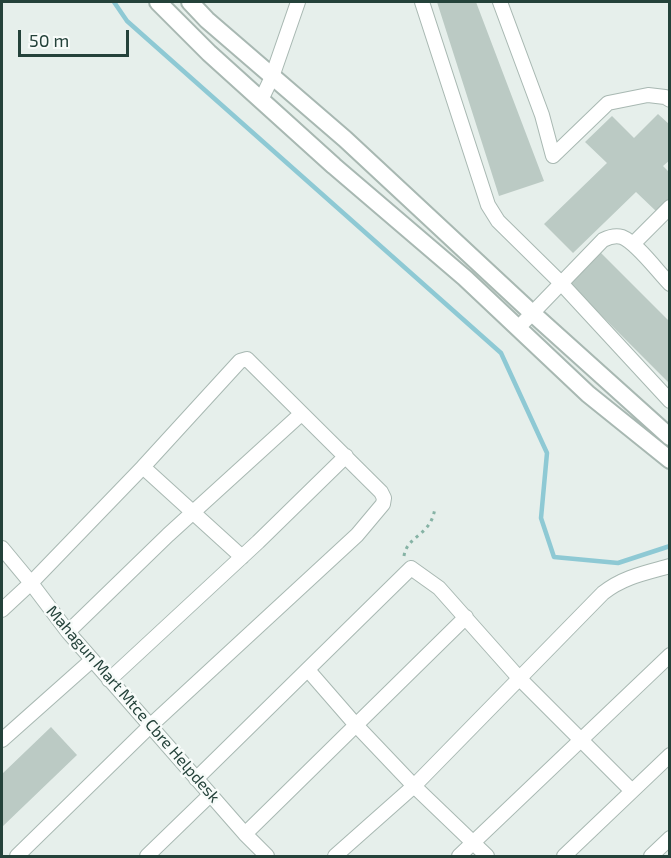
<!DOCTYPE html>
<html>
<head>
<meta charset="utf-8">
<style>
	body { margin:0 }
	#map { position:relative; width:671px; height:858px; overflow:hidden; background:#e6efeb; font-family:"Exo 2",sans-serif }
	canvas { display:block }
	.frame { position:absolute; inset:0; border:3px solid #24423a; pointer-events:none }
	.scale { position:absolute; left:18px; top:30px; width:111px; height:27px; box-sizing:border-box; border:3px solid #24423a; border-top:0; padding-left:8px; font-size:18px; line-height:21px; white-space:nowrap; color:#24423a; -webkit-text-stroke:4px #f7fbf9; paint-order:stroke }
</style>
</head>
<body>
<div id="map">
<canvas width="671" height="858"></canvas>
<div class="frame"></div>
<div class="scale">50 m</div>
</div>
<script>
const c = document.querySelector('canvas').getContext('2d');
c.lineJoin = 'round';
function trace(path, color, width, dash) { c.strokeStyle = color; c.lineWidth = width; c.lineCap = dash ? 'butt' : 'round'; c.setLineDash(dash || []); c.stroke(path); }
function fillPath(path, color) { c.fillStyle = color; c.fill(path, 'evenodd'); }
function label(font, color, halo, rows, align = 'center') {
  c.font = font + ' "Exo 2",sans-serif'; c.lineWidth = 5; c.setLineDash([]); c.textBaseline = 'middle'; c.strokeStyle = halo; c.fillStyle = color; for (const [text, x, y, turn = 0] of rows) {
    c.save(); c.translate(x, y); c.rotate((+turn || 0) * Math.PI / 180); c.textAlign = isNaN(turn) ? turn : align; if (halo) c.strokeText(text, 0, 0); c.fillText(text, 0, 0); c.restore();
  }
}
trace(new Path2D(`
	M114,2L127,21L501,353L547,453L541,518L554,557L618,563L670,546`), '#8ec9d4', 4.5);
fillPath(new Path2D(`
	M437,2H476L544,181L499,196Z
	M658,114L670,125V160L663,166L670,173V201L658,213L636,192L573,253L544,224L607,163L585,142L612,116L634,138Z
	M600,252L670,322V384L569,283Z
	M51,727L77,755L2,827V774Z`), '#bbcac4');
const minor = new Path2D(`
	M422,2L488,205L498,221L560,282L670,401
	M500,2L542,115L553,156L608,103L648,95L665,97L670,100
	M261,100L272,77L298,2
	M633,244L670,207
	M518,328L603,240C609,237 615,235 622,237C637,243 658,272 670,284
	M2,548L31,583L68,632L245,834L267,856
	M2,610L31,583L143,467
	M68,632L168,535L301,414
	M308,670L355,724L414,786L487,856
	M109,680L258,542L346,456
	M2,740L92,660
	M196,779L411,568L439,588L519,678L632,791
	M245,834L466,617
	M17,856L150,726L357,535L383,504L384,498L381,492L247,359L240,361L143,467L242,557
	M147,856L210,795
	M335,856L414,786L603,593C623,577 645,573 670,566
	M459,856L670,655
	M564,856L670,755
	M651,856L670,838`);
const tertiary = new Path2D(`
	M158,2L209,53L334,166L465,278L588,394L670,460
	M190,2L207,20L345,139L531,312L670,437`);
trace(minor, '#a8b8b2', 16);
trace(tertiary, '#a8b8b2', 20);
trace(new Path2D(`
	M404,556C407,535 432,536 435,507`), '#86b3a5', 3, [3, 4.5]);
trace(minor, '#fff', 14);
trace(tertiary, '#fff', 16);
label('16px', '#24423a', '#f7fbf9', [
	["Mahagun Mart Mtce Cbre Helpdesk",133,704,49]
]);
</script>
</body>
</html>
